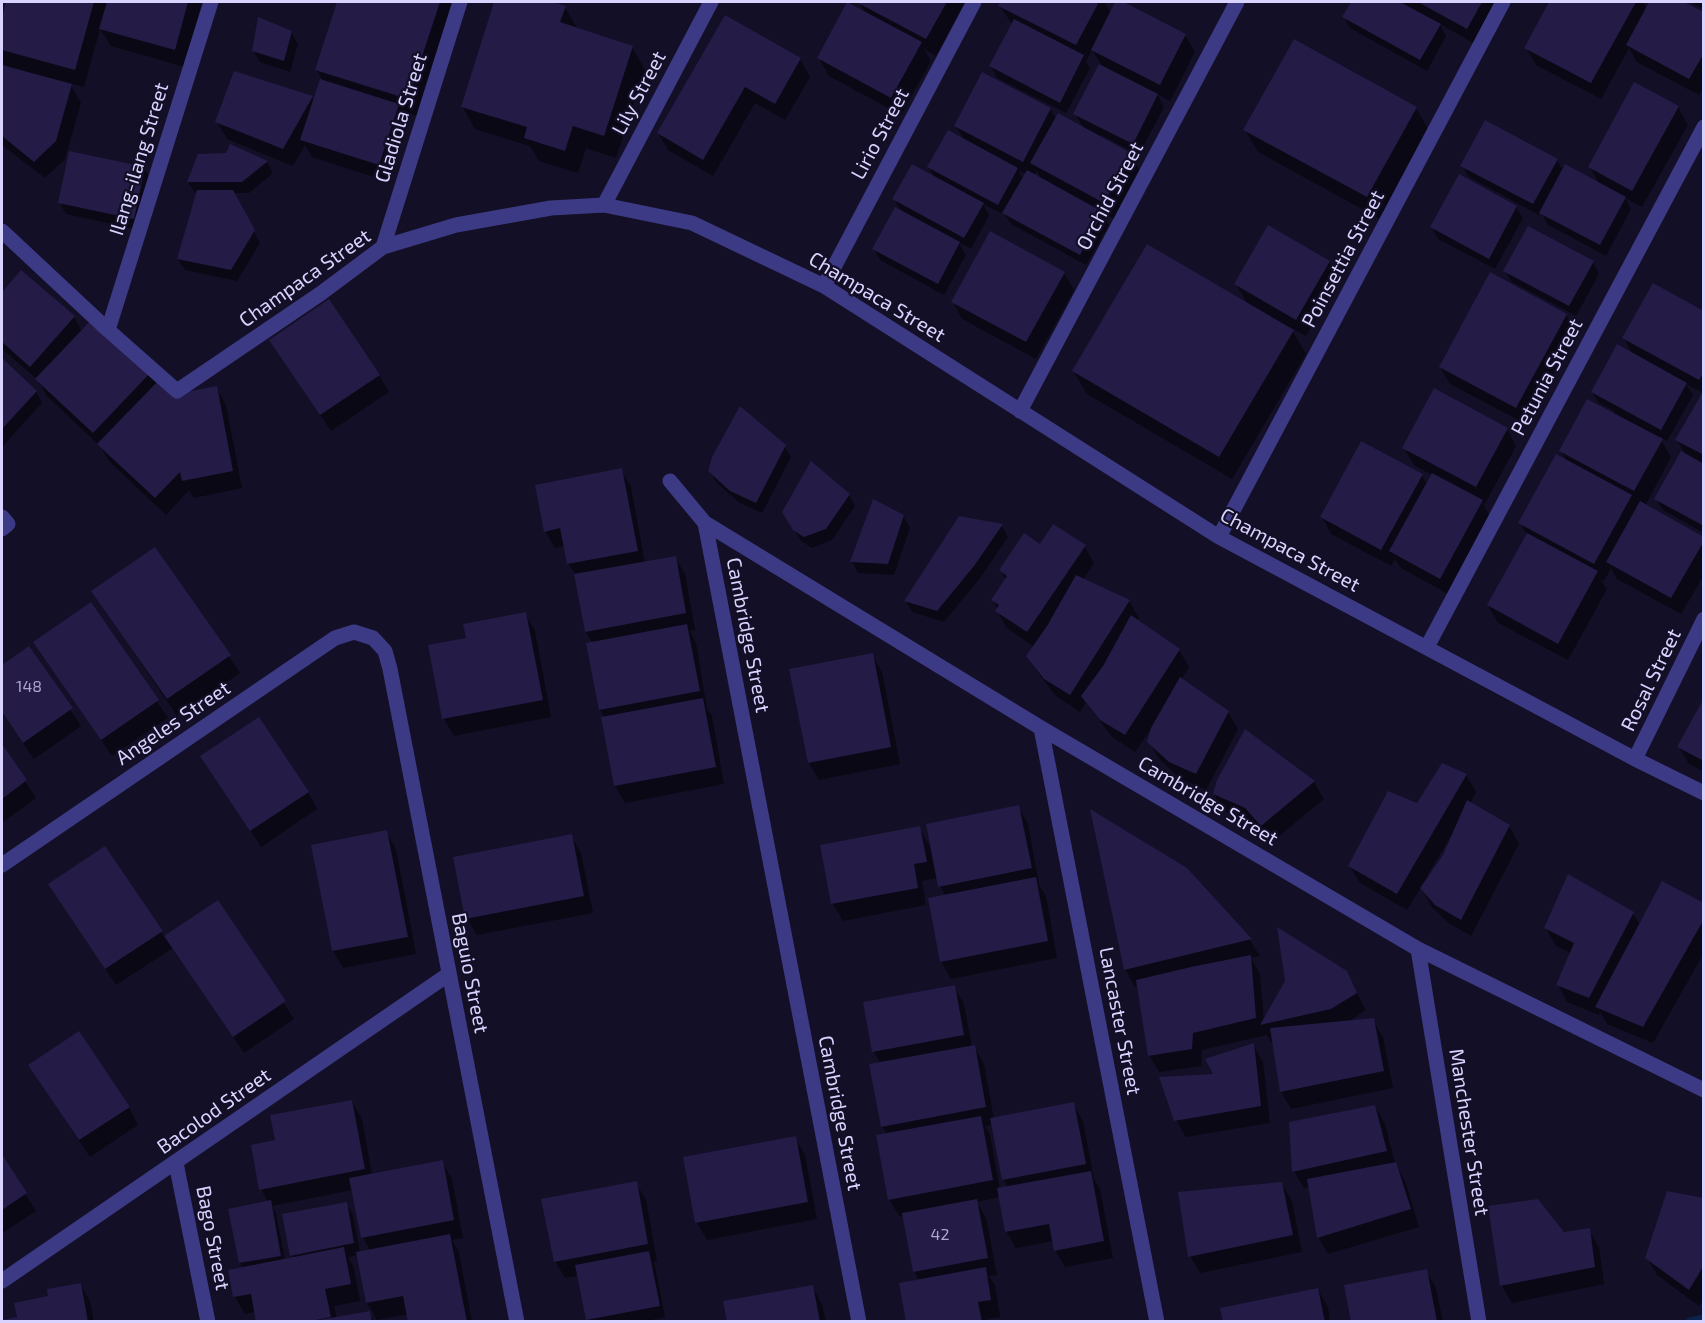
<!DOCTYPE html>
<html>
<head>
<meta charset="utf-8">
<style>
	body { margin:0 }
	#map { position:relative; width:1705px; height:1323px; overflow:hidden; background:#130f26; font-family:"Exo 2",sans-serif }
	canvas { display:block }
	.frame { position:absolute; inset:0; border:3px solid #d9d4ff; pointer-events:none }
</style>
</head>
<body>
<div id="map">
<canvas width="1705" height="1323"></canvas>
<div class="frame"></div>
</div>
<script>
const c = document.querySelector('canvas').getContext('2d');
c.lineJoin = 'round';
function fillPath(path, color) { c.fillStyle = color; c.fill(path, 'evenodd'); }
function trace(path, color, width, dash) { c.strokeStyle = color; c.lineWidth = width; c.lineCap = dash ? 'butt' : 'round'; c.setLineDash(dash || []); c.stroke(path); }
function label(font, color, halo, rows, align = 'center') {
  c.font = font + ' "Exo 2",sans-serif'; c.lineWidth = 4.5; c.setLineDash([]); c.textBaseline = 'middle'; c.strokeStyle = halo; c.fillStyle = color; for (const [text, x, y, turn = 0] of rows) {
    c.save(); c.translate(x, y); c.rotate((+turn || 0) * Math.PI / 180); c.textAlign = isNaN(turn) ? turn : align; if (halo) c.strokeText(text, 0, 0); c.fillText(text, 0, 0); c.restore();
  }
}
fillPath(new Path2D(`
	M8,2H202L184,67L111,46L100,29L84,87L69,83L81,103L65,159L45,178L2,145V66L6,68L2,60V24Z
	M338,2H451L454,5L417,116L401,111L408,123L389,182L312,157L305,145L293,166L227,139L217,122L312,98L314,102L324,83L316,69Z
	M496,2H547L565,7L578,30L632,47L645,70L616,158L586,148L578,173L539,161L530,146L475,129L462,106Z
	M859,2H965L936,56L924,49L931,61L901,115L829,76L819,58L866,14Z
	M1002,2H1104L1111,13L1117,2H1121L1185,35L1195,52L1170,101L1157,94L1164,107L1139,155L1101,135L1100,137L1130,154L1140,171L1114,219L1101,212L1109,225L1086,265L1011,224L1005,215L983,204L989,215L971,249L958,242L966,255L944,295L880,260L874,249L902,212L894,199L935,178L929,167L964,140L956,126L1050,109L1056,119L1084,129L1075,114L1101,64L1092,50L1086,62L1090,68L1066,113L997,78L991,66L1012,24L1000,6ZM1018,170L1026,174L1023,179ZM1037,171L1042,181L1034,176Z
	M1352,2H1501L1477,45L1440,24L1446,36L1427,71L1350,28L1344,17Z
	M1551,2H1643L1647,8L1651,2H1681L1704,13V87L1699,95L1637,62L1629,48L1601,99L1536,65L1526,48Z
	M1690,2H1704V9Z
	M726,17L800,59L810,77L785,120L755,103L713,176L668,150L658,133Z
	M291,32L298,44L290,72L260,62L253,50Z
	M1678,107L1688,125L1642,207L1625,198L1631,209L1606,256L1547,224L1541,212L1539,215L1469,177L1462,166L1557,160L1563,171L1600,185L1590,167Z
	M1416,108L1429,131L1380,219L1258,152L1245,130Z
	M231,146L267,162L273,173L249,193H233L260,243L237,281L185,270L178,259L197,193H195L188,182L227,155Z
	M144,168L151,180L140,230L66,214L60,203Z
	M1516,207L1523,218L1495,269L1438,239L1432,227Z
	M1329,262L1339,279L1306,336L1290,327L1306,354L1232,479L1087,394L1074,372L1248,305L1236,284Z
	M1593,262L1599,274L1576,316L1512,282L1505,271Z
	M21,272L74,317L82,332L150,372L174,396L216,388L226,405L242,488L194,498L189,490L166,515L109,461L100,446L47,396L38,380L2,349V294Z
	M1064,273L1074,290L1036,359L962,319L953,302Z
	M1704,312V533L1663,510L1656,499L1686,455L1677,440L1703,393L1686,384L1693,395L1667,441L1659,436L1671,457L1645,506L1704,538V575L1681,614L1617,579L1611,568L1604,581L1600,579L1607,589L1568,660L1498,623L1488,605L1527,535L1520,523L1567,462L1561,451L1613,414L1614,411L1599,403L1592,392L1633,355L1624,338Z
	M1566,315L1576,332L1526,424L1450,384L1440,367Z
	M281,357L379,375L389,392L331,431Z
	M2,360L36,391L42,403L2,447Z
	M1507,429L1516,446L1485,504L1482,502L1491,518L1450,595L1401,568L1395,559L1391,566L1331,534L1322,517L1422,475L1427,485L1432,475L1414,465L1404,448Z
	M784,446L791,457L762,513L738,502L716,482L710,471Z
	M621,470L631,487L645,563L675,557L685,574L695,630L690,631L696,643L707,709L712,716L724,784L625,803L615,786L605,718L600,710L588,644H593L586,632L576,576L569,564L565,546L555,548L545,531Z
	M849,495L855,506L832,540L812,548L801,541L784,512Z
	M903,516L910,528L894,575L858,573L852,562Z
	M1002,526L1008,537L980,578L944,622L912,612L906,601Z
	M1040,546H1084L1094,563L1083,580L1129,601L1139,618L1137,621L1179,650L1189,667L1181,680L1228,712L1238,729L1206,790L1181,779L1159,759L1149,741L1155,723L1135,752L1112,737L1086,702L1080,712L1056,696L1038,673L1028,656L1034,647L1007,628L997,611L998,609L993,600L1006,580L1001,570Z
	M155,549L240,673L177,716L93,592Z
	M91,604L168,718L112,756L35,643Z
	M525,614L535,631L551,717L454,736L444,719L430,646L467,639Z
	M29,648L81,726L34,759L2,713V667Z
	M872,655L882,672L900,764L819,780L809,763Z
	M1704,701V772L1689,764L1679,747Z
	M2,747L36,798L2,823Z
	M202,756L308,792L317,809L261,847Z
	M1466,775L1476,792L1470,804L1509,826L1519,844L1471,936L1447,922L1431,906L1421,887L1407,910L1360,883L1350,866L1418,804ZM1451,836L1453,837L1444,855L1429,877L1427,876Z
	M1314,782L1324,799L1272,842L1256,825L1224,811L1214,794Z
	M1018,807L1028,824L1039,885L1046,896L1057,958L951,979L941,961L946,896L940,886L938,878L922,881L926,905L843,921L833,904L822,846L919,828L932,850Z
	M386,832L396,849L416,954L343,968L333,951L313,846Z
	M571,836L581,853L593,913L477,935L467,918Z
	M1187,870L1250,940L1260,956L1251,958L1260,974L1264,1021L1346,973L1366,1010L1348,1022L1373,1020L1383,1037L1393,1088L1291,1109L1281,1092L1273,1041L1271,1042L1267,1035L1202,1050L1201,1066L1159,1072L1149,1055L1138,986L1135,987L1125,969Z
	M1569,876L1633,914L1640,925L1704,905V953L1653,1043L1607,1024L1600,1012L1599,1015L1567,1002L1558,985L1571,953L1556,946L1546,928Z
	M60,902L161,932L165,937L217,902L294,1019L244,1053L173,948L116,985Z
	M954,987L964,1004L972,1047H974L984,1064L994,1119L1073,1104L1083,1121L1094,1179L1100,1189L1113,1258L1065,1267L1055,1250L1054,1241L1016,1248L1006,1231L1000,1197L977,1202L986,1218L997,1275L989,1276L995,1285L1000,1317L987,1319V1322H907L919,1281L914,1271L904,1215L899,1216L889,1199L887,1135L882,1126L881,1064L874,1052ZM993,1125L1003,1180L1008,1187L1000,1189L990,1135L985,1126Z
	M1253,1045L1263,1062L1270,1123L1186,1137L1176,1120L1215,1075Z
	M40,1082L129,1107L138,1125L90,1157Z
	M352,1102L362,1119L372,1175L442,1162L452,1179L463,1238L452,1240L459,1253L472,1322H409L408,1314L377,1320L367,1303L358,1255L348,1257L353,1266L360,1301L334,1306L337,1319L369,1312L374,1322H258L256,1312L245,1314L235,1297L243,1268L240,1263L230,1210L268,1202L261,1189L277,1141ZM353,1190L363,1237L370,1251L360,1253L353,1215L346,1204L291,1255L293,1259L285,1260L276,1213L272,1206Z
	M1375,1106L1385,1124L1395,1164L1405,1181L1419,1227L1328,1254L1318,1237L1310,1187L1304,1188L1294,1171Z
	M795,1138L805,1155L817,1219L707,1240L697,1223L685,1158Z
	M2,1157L36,1211L2,1233Z
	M636,1183L646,1200L657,1261L654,1262L665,1317L643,1322H589L579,1276L565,1278L555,1261Z
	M1282,1184L1292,1201L1302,1252L1200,1273L1190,1256Z
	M1704,1200V1298L1699,1306L1657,1275L1647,1258Z
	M1490,1208L1564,1233L1589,1230L1599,1247L1604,1284L1512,1303L1502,1286Z
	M1426,1271L1436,1288L1443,1322H1352Z
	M80,1284L90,1301L94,1322H2L19,1318L50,1297Z
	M812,1286L822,1304L826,1322H729Z
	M1318,1290L1328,1307L1330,1322H1224Z`), '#0007');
trace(new Path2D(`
	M1690,1322L1704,1319`), '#0c2248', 9);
fillPath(new Path2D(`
	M6,2H94L75,70L2,50V18Z
	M107,2H188L175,50L99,29Z
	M337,2H440L408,99L315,70Z
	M494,2H552L566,6L560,22L633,46L604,136L573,126L565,151L524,138L527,127L461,107Z
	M847,2L922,42L891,98L817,58Z
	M856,2H947L926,39Z
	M1000,2H1099L1076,45L998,6Z
	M1115,2H1124L1186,34L1160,85L1091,50Z
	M1351,2H1400L1441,24L1420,60L1342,17Z
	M1418,2H1482L1467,29Z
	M1549,2H1636L1591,83L1524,48Z
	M1649,2H1684L1704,12V53L1689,79L1626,45Z
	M725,15L801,58L775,104L745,87L703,160L657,133Z
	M258,17L292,31L284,61L252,51Z
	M1014,19L1084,55L1060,103L989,66Z
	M1294,39L1417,107L1367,197L1243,130Z
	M1099,64L1158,94L1133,144L1073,114Z
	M2,65L72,84L56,141L34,162L2,136Z
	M234,71L313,96L283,149L215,122Z
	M982,72L1051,108L1023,162L954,126Z
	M320,79L399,104L379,165L300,140Z
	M1634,82L1679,106L1632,191L1588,167Z
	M1058,113L1131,153L1104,203L1030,163Z
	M1485,120L1558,159L1533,204L1460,166Z
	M948,130L1018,168L998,205L927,167Z
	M230,144L268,161L242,182H187L198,154L226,153Z
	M69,151L145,167L134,219L58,203Z
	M912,164L984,203L964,238L892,199Z
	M1565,164L1626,197L1600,245L1539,213Z
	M1027,170L1103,212L1080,255L1002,213Z
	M1459,174L1517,206L1489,259L1430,227Z
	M197,190H233L255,230L231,270L177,259Z
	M895,207L960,242L938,284L872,249Z
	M1268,225L1330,261L1296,320L1234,284Z
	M1528,226L1594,261L1569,306L1503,271Z
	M990,231L1065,272L1026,342L951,302Z
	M1147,244L1294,330L1219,457L1072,371Z
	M21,270L75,316L30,367L2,342V292Z
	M1490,272L1567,314L1516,408L1439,367Z
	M1653,283L1704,311V372L1699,380L1622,338Z
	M329,299L380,375L320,415L269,340Z
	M94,317L152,371L93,433L35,379Z
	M1617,344L1687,383L1661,430L1591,392Z
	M2,358L37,391L2,429Z
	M159,380L175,394L217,386L233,471L182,481L180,472L155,498L97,444Z
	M1434,388L1508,428L1476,487L1402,448Z
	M1704,390V455L1675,440Z
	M1587,399L1663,439L1634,491L1559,451Z
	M740,406L786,445L756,503L730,491L708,471L712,457Z
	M1361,441L1423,474L1381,550L1320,517Z
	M1681,451L1704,464V526L1654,499Z
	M1556,454L1632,495L1594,564L1518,523Z
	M811,461L850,494L826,529L804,537L793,530L782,512Z
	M622,468L638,551L567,564L560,528L544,532L535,485Z
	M1432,473L1483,500L1440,579L1389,551Z
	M873,499L904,515L888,564L850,562Z
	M1640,501L1704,537V541L1671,598L1606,562Z
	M959,516L1003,524L974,566L937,611L904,601Z
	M1053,524L1086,545L1027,632L995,611L999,605L991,600L1007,576L999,570L1024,533L1040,544Z
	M1527,533L1598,571L1558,644L1487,605Z
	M155,547L231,655L167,699L91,591Z
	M676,556L686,613L585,632L574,574Z
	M1076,575L1130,600L1070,695L1044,679L1026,656L1047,626Z
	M91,602L159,700L101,740L33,642Z
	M526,612L543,700L442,719L428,645L466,638L463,624Z
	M1131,615L1180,649L1125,735L1100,720L1081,696L1103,666Z
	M687,624L700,691L599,710L586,643Z
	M29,646L73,708L23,743L2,712V665Z
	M873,653L891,747L808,763L789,669Z
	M1180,677L1229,711L1196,774L1169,762L1147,742L1151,728Z
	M703,698L716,767L614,786L601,717Z
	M1704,698V761L1677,747Z
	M259,717L309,792L250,831L200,756Z
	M1245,729L1315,781L1261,826L1245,808L1213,794L1217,780Z
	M2,744L27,780L2,799Z
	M1442,763L1467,774L1397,894L1348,866L1388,791L1417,803Z
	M1467,800L1510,825L1461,920L1435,905L1420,888L1443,855Z
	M1019,805L1032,868L938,887L926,824Z
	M1090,809L1187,868L1252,939L1124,970Z
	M920,826L927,862L914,864L918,888L831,904L820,845Z
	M387,830L408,937L332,951L311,845Z
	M572,834L584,896L465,919L453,857Z
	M105,846L163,931L105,969L48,884Z
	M1568,874L1634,912L1589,998L1556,985L1574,943L1544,928Z
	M1036,877L1048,941L940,962L928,898Z
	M1662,881L1704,903V919L1643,1027L1595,1007Z
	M218,900L286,1001L233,1037L164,936Z
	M1277,927L1347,971L1357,993L1331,1009L1260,1025L1285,981Z
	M1251,955L1256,1018L1193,1033L1192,1049L1148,1056L1136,980L1191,967Z
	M955,985L964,1035L872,1052L863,1002Z
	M1374,1018L1384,1071L1280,1092L1270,1028Z
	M79,1031L130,1107L79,1140L28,1065Z
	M1254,1043L1261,1106L1174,1121L1159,1077L1213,1074L1205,1059Z
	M975,1045L986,1107L881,1127L869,1064Z
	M352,1100L365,1169L259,1190L251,1145L275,1140L270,1115Z
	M1074,1102L1086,1164L1002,1180L990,1118Z
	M1375,1105L1387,1151L1292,1172L1289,1122Z
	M981,1116L993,1180L888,1200L876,1135Z
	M796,1136L808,1202L695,1223L683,1157Z
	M2,1154L27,1193L2,1210Z
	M443,1160L454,1220L361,1238L349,1178Z
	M1396,1162L1411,1209L1317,1238L1307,1179Z
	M1091,1171L1104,1241L1054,1251L1049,1224L1005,1232L997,1188Z
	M637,1181L648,1244L554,1262L541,1199Z
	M1282,1182L1293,1235L1188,1257L1178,1192Z
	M1667,1191L1704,1198V1265L1689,1290L1645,1258Z
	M977,1199L988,1258L913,1272L902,1213Z
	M1538,1199L1564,1232L1590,1228L1595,1267L1500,1286L1488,1206Z
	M271,1200L281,1256L239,1263L228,1209Z
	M347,1202L354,1243L290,1256L282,1214Z
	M450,1234L467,1322H408L403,1296L366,1303L356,1252Z
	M344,1247L351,1284L325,1289L331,1317L306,1322H256L251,1294L233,1297L228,1270Z
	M649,1251L660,1306L586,1320L575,1265Z
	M986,1267L991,1300L978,1302L982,1322H906L899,1283Z
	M1427,1269L1437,1322H1351L1344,1285Z
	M81,1283L88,1322H2V1320L17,1317L14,1303L48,1296L47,1289Z
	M813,1285L820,1322H727L723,1301Z
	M1318,1288L1325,1322H1223L1220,1308Z
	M370,1311L372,1322H319V1320Z`), '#241b47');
trace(new Path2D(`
	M604,205L711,2
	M2,231L108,330L177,391L320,294L383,247L456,225L551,208L604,205L692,223L824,286L1219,537L1635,759L1704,793
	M383,247L460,2
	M824,286L974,2
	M108,330L211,2
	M1020,411L1237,2
	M670,481L705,523L1041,728L1418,949L1704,1090
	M2,517L8,524L2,529
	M705,523L859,1322
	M1219,537L1503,2
	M1427,647L1704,127
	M1041,728L1157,1322
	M1635,759L1704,619
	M2,865L335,638L354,632L373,638L385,651L390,669L517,1322
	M1418,949L1479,1322
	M176,1163L208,1322
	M2,1281L449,974`), '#3d3a85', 15);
label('16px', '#aca6d1', null, [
	["148",29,687],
	["42",940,1235]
]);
label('20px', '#d9d4ff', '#130f26', [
	["Lily Street",639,93,-62],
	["Gladiola Street",401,118,-73],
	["Lirio Street",880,134,-62],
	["Ilang-ilang Street",139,159,-73],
	["Orchid Street",1110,196,-62],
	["Poinsettia Street",1343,259,-62],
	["Champaca Street",305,278,-35],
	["Champaca Street",877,297,31],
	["Petunia Street",1547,377,-62],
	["Champaca Street",1290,550,28],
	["Cambridge Street",748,635,79],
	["Rosal Street",1651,680,-64],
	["Angeles Street",173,723,-34],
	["Cambridge Street",1208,801,30],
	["Baguio Street",470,973,79],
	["Lancaster Street",1120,1021,79],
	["Bacolod Street",214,1111,-35],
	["Cambridge Street",840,1113,79],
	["Manchester Street",1469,1132,81],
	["Bago Street",213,1238,79]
]);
</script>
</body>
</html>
